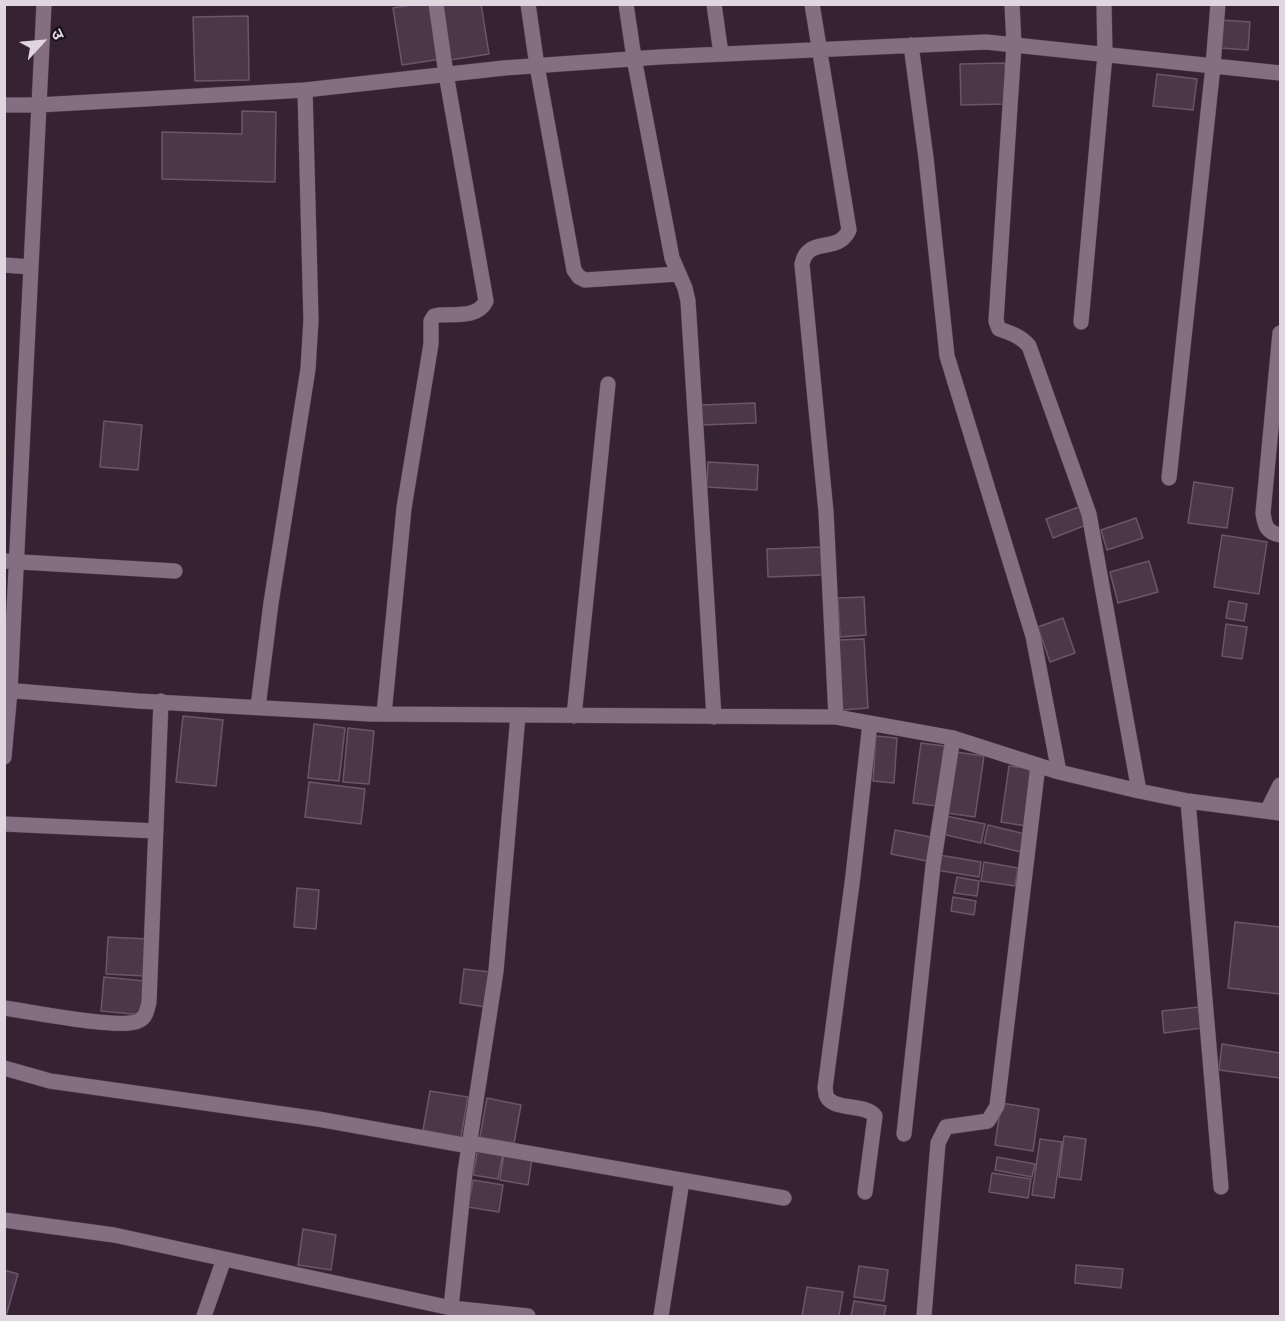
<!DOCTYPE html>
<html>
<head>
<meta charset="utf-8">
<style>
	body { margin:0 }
	#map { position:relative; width:1285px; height:1321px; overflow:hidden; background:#352334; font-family:"IBM Plex Sans","Noto Sans Devanagari",sans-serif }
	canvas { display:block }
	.frame { position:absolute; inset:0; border:6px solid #e1d5e0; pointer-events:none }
	.north { position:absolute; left:12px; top:12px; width:60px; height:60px; -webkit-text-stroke:4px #181017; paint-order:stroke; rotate:64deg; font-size:16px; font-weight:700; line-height:24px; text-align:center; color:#e1d5e0 }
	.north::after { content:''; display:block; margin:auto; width:21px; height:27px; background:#e1d5e0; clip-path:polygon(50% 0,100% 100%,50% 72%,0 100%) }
</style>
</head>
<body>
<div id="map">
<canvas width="1285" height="1321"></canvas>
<div class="frame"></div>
<div class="north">उ</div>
</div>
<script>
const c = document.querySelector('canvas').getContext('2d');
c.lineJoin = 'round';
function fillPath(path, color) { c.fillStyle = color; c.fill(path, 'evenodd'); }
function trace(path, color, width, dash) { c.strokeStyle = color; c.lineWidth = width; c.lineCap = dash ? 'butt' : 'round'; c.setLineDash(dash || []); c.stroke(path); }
const building = new Path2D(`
	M418,4H433L441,59L402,65L393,8Z
	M441,4H481L489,54L450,60Z
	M248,16L249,80L195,81L193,17Z
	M1222,20L1250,22L1248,50L1220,48Z
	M1005,63V104L961,105L960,64Z
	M1157,74L1197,79L1193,110L1153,106Z
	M242,111L276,112L275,182L162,179V132L242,134Z
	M755,403L756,423L701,425V405Z
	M104,421L142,425L138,470L100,467Z
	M708,462L758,465L757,490L707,487Z
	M1194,482L1233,488L1227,528L1188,523Z
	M1079,507L1086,525L1053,538L1046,519Z
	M1136,518L1143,538L1107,550L1101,530Z
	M1222,535L1267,542L1259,594L1214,587Z
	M821,547L822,575L768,577L767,549Z
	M1149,561L1158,592L1118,603L1110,572Z
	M864,597L866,635L840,637L838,598Z
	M1229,601L1247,604L1244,621L1226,618Z
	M1063,618L1075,653L1050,662L1038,627Z
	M1226,624L1247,627L1242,659L1222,656Z
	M864,639L868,708L842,710L838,640Z
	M183,716L223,720L216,786L176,782Z
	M314,724L345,728L339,781L308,778Z
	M348,728L374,731L369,784L343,782Z
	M876,736L897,738L894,783L873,781Z
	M921,743L944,746L937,806L913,803Z
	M956,752L984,756L975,817L947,813Z
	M1009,766L1034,769L1026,826L1001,822Z
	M309,782L365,789L361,824L305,817Z
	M946,816L985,824L981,843L942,834Z
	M988,825L1029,835L1025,853L984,843Z
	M895,830L931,837L927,861L891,854Z
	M939,855L981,862L979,877L936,870Z
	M984,862L1018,868L1015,886L981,881Z
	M957,877L979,881L977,896L954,893Z
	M297,888L319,890L316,929L294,927Z
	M953,897L976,901L974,915L951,911Z
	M1235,922L1280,927V994L1228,988Z
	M108,937L147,939L144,976L106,974Z
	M464,969L490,972L486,1007L460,1003Z
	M104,977L145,981L142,1015L101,1011Z
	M1199,1007L1202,1028L1164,1033L1162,1011Z
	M1222,1044L1280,1053V1078L1219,1070Z
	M430,1091L468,1097L461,1137L423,1130Z
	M487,1098L521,1105L514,1143L480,1137Z
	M1001,1103L1039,1109L1033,1151L995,1145Z
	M1064,1136L1086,1139L1081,1180L1059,1177Z
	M1040,1139L1062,1142L1054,1198L1032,1195Z
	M478,1149L503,1153L498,1179L473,1175Z
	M504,1154L532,1159L528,1185L500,1180Z
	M997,1157L1035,1164L1032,1177L995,1170Z
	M992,1173L1031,1179L1028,1198L989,1192Z
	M473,1180L503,1185L499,1212L468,1207Z
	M303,1229L336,1235L331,1270L298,1265Z
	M1076,1265L1123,1269L1121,1288L1075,1283Z
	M859,1266L888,1270L884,1301L854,1297Z
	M4,1270L18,1274L6,1316H4Z
	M807,1287L843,1292L839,1316H802Z
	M854,1301L886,1306L884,1316H851Z`);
fillPath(building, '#4b374a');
trace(building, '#6b5669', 1.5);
const street = new Path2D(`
	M528,4L537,66L574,270L579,277L585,280L678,274
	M626,4L634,58L672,258L685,288L688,301L714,717
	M714,4L721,54
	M812,4L849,230C838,255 808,235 802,264L826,512L836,717
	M1012,4L1014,45L996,321L999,329C1010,333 1021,336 1029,346L1089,514L1139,791
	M911,45L926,158L947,356L1033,636L1059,772
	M4,105H38L305,90L504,68L659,57L986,42L1280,73
	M4,265L31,267
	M1081,322L1105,55L1104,4
	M1280,333L1263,513C1265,527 1267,532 1280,535
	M1169,478L1213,66L1218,4
	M4,561L175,571
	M4,690L138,701L371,714L836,717L953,738L1059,772L1139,791L1188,801L1280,813
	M258,707L271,603L308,369L311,320L305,90
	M384,714L404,508L431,344V321L434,316L439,315C456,314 478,318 486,301L446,74L436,4
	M574,716L608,384
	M4,757L10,691L44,4
	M1188,801L1221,1187
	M1267,811L1280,785
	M4,824L156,831
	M4,1008C29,1011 120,1030 138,1021C146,1018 147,1010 149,1002L161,701
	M4,1068L50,1081L318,1119L469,1146
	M904,1134L933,866L953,738
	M470,1143L784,1198
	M865,1192L875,1116C866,1103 834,1111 827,1097C825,1094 826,1091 825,1088L853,876L870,723
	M4,1220L114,1235L451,1308L528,1316
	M451,1308L465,1172L496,971L518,715
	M204,1316L224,1259
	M661,1316L682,1181
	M924,1316L938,1143L946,1127L988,1121L997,1106L1038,765`);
trace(street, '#4f404f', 16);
trace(street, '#846e82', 15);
</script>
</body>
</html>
